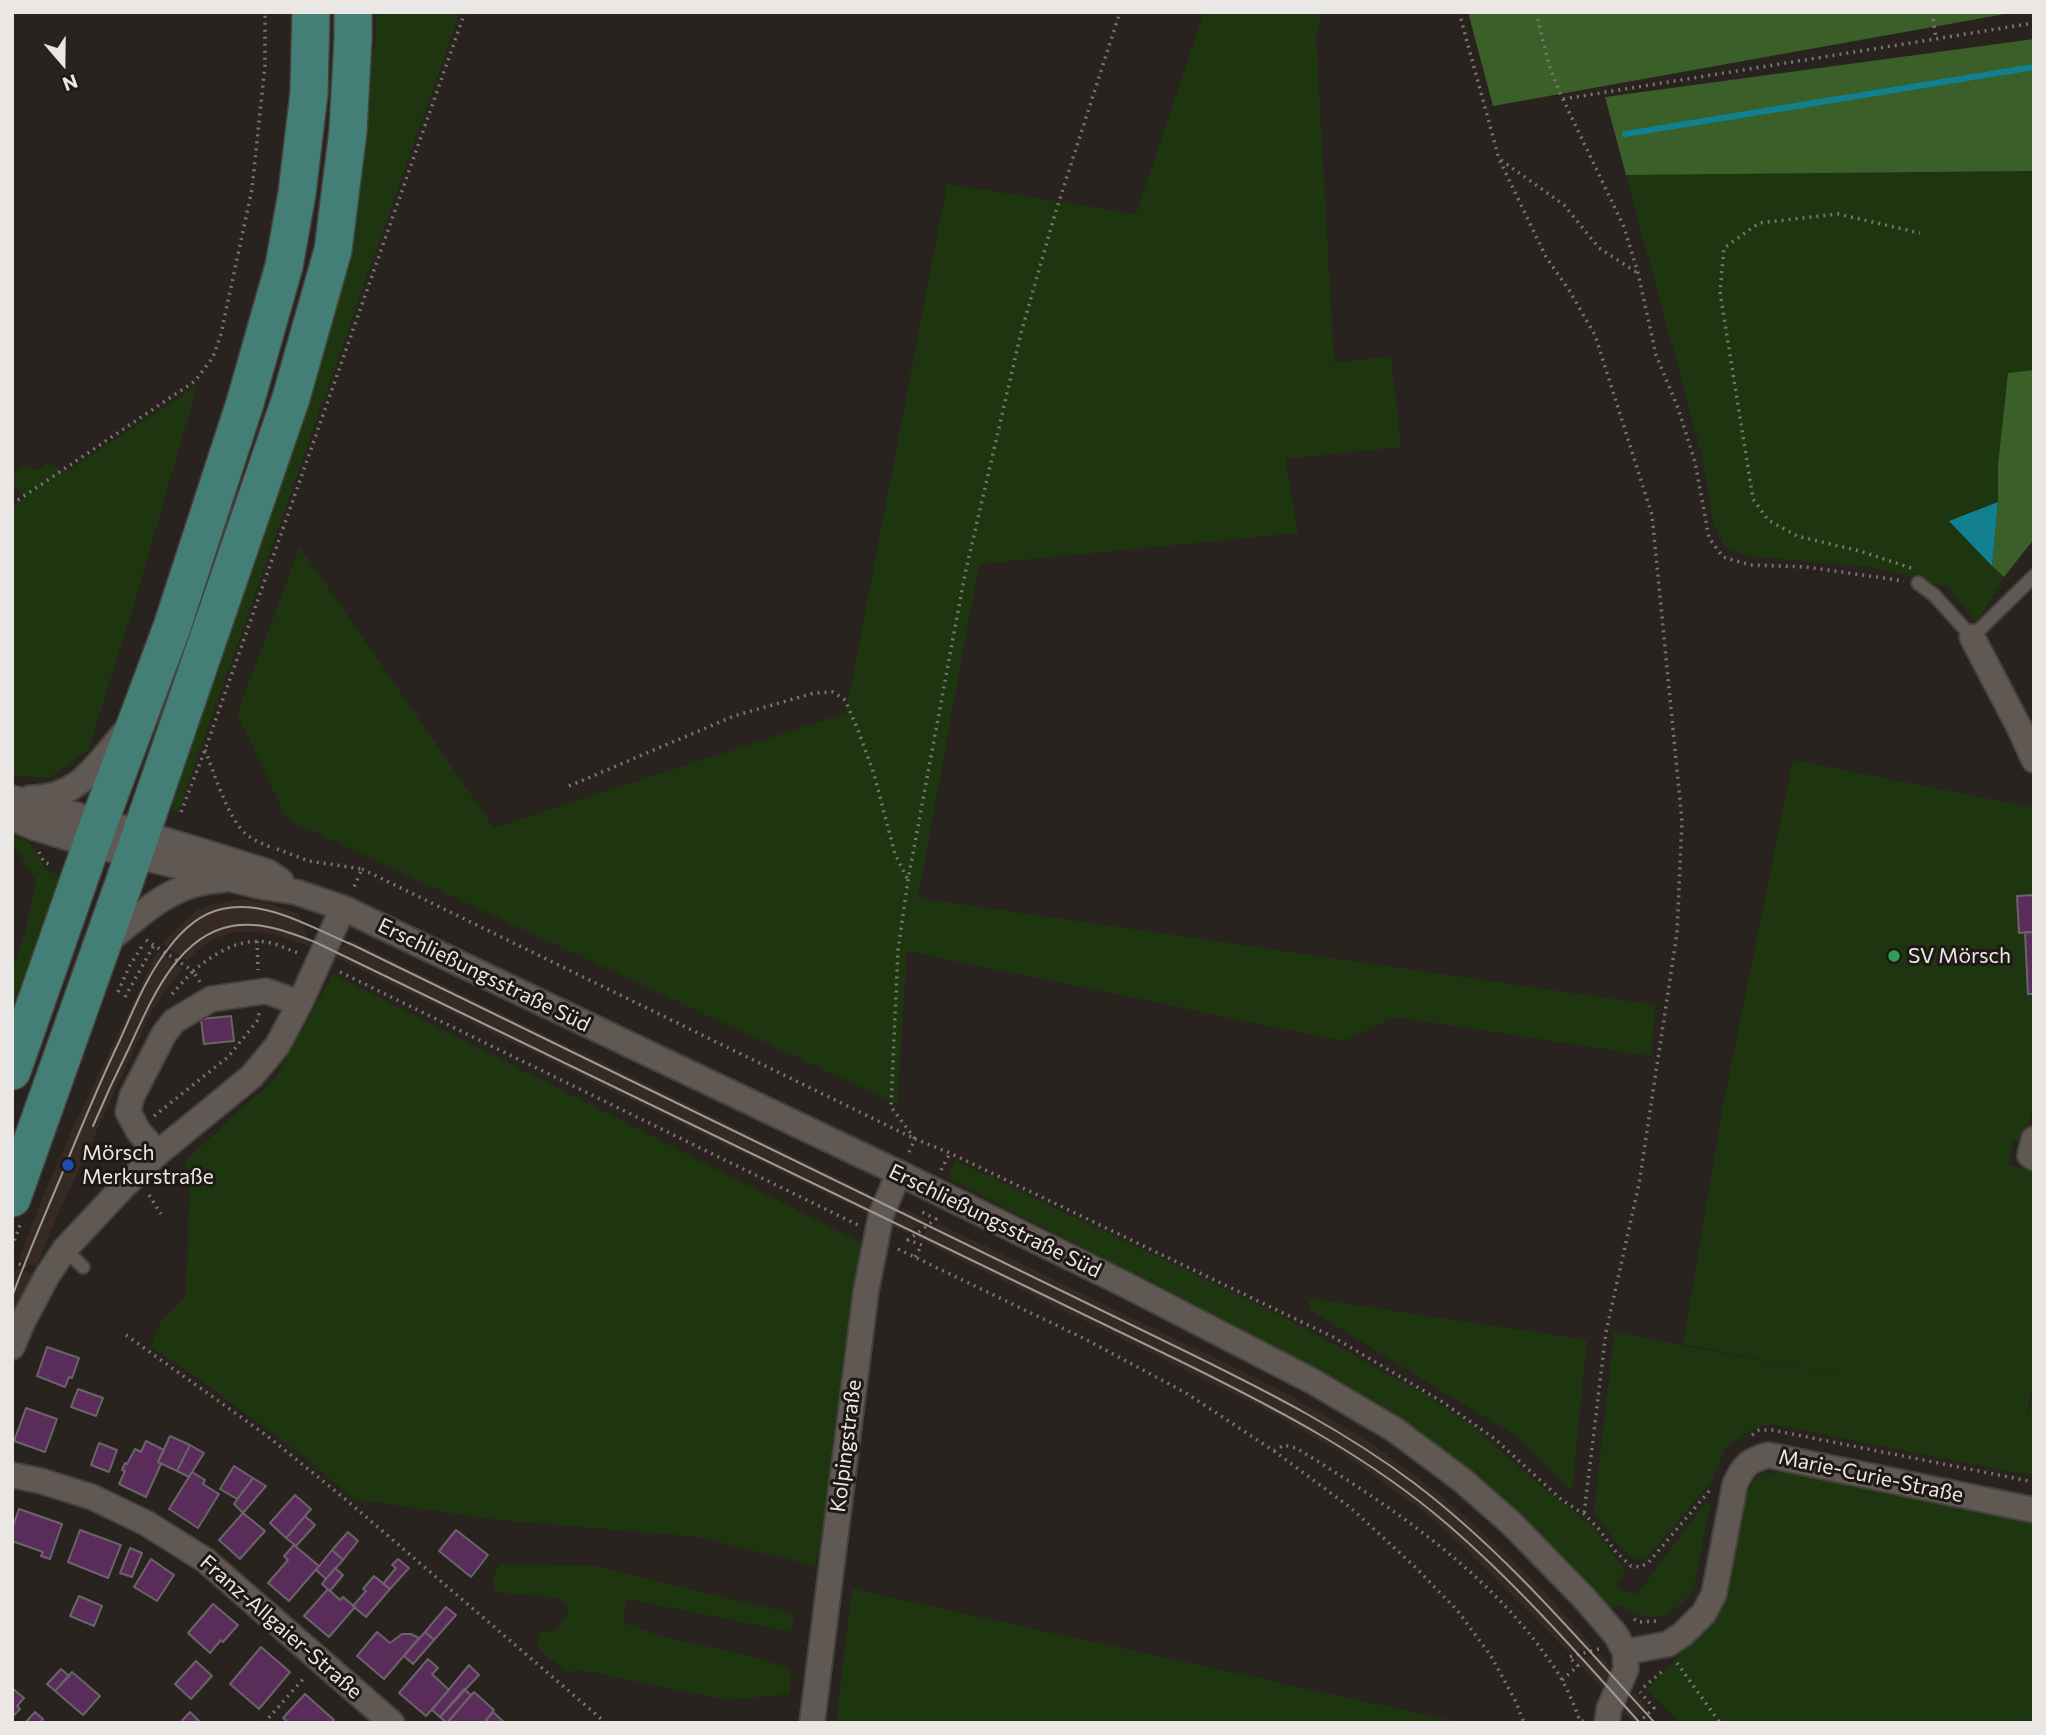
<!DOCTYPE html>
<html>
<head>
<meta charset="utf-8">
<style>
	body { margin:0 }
	#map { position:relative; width:2046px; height:1735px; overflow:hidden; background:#29231f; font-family:Commissioner,sans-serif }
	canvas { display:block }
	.frame { position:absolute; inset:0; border:14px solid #ebe7e4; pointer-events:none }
	.north { position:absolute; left:28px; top:28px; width:70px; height:70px; -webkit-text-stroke:5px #1f1915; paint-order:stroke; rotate:160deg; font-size:19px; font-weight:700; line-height:28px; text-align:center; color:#ebe7e4 }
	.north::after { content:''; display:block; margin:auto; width:24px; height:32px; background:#ebe7e4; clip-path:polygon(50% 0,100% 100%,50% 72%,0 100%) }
</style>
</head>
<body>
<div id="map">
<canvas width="2046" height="1735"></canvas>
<div class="frame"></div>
<div class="north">N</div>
</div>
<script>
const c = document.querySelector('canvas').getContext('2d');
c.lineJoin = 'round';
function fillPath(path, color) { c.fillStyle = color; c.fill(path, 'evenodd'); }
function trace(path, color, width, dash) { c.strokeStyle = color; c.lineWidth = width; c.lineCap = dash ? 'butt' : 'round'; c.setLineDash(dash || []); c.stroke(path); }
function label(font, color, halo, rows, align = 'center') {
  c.font = font + ' Commissioner,sans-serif'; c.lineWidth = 6; c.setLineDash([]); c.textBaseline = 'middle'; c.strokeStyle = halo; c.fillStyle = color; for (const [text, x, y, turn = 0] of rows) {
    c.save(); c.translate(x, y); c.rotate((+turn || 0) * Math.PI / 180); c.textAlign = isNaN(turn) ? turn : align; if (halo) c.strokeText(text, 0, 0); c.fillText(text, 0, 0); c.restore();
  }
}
fillPath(new Path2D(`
	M242,899L269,904L299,914L311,947L276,935L256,932H235L216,938L199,949L187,961L162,943L192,914L206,906Z
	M351,940L868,1192L871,1201L870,1215L331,955Z
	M158,951L182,968L152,1010L57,1217L36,1267L19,1260L41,1201L71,1132Z
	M903,1208L927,1220L907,1233L889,1225Z
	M938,1223L1284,1392L1368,1441L1439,1494L1479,1529L1543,1590L1593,1647L1570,1653L1460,1543L1420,1509L1347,1456L1267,1410L916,1238Z
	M17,1267L34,1274L12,1326V1279Z
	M1600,1654L1610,1666L1602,1688L1575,1659Z
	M1634,1692L1648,1708L1633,1722L1624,1713Z`), '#362a22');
fillPath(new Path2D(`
	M377,12H460L178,813L173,811L171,792L367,79L375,48Z
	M1204,12H1322L1316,36L1334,363L1391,356L1401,447L1285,459L1298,533L979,564L918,898L1655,1005L1651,1056L1395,1017L1343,1041L907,951L897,1104L287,819L237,714L300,547L494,828L846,713L947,184L1136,214Z
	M2034,171V370L2008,374L1998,464V502L1949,521L2004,577L1977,623L1948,587L1873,567L1747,556L1726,548L1713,522L1703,459L1626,175Z
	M197,386L135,601L88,751L49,778L12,776V507L26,497L13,485L12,475L23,465L38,471L47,463L66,472Z
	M1793,760L2034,808V1104L2024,1141H2013L2009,1165L2034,1170V1378L2027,1412H2029L2034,1390V1476L1772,1424L1752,1429L1726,1447L1711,1482L1649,1555L1636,1560L1619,1546L1594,1512L1614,1332L1966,1400L1683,1344L1722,1112Z
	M12,834L28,841L46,869L61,877L12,1026V970L25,933L36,881L12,841Z
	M333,974L868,1246L816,1566L698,1537L500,1520L354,1499L306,1458L192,1374L150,1347L162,1320L186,1297L190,1176L184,1162L275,1078Z
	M956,1161L1286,1318L1428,1396L1471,1425L1533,1479L1594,1528L1625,1570L1616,1586L1636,1596L1705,1503L1710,1504L1694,1587C1690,1595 1686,1599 1680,1605C1658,1626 1643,1616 1618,1605L1611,1609L1510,1506L1446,1452L1336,1379L948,1178Z
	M1308,1298L1587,1340L1572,1491L1519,1438L1310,1310Z
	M1786,1472L2034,1521V1716L2027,1723H1679L1647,1690L1722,1609L1744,1497L1759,1474Z
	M500,1564L594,1566L794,1614L791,1632L627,1599L623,1623L667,1638L747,1655L791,1669L789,1694L728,1700L581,1670L567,1672L536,1647L541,1632L557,1630L569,1610L561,1598L496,1592L492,1578Z
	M852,1589L1463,1723H836Z`), '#1d3610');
fillPath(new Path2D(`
	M1468,12H2016L1493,106Z
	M2034,39V171L1626,175L1605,97Z
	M2034,370V539L2004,577L1992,566L1998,502V464L2008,373Z`), '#3a5f28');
fillPath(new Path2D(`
	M1998,502L1992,566L1949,521Z`), '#118191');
trace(new Path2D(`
	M1625,134L2034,67`), '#118191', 6);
const building = new Path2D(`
	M2034,895V932L2019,933L2017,896Z
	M2025,932H2034V994H2028Z
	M231,1016L234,1041L204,1044L201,1019Z
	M47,1347L79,1358L72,1378L69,1377L65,1387L37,1376Z
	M78,1389L103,1398L96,1416L71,1407Z
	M26,1408L57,1419L45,1452L14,1441Z
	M170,1436L190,1445L177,1471L158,1462Z
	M146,1441L164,1450L158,1462L161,1464L146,1497L119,1484L125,1471L122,1470L125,1463L127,1464L135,1449L141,1452Z
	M99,1443L117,1450L109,1472L91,1465Z
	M190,1445L204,1453L189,1477L177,1471Z
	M234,1466L253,1478L237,1499L220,1489Z
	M192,1472L205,1480L203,1484L219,1494L198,1528L169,1509Z
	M253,1478L266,1486L243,1513L234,1504Z
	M295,1495L311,1509L286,1538L270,1523Z
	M19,1509L62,1524L50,1559L41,1556L43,1552L12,1541V1529Z
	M243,1513L265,1531L240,1559L219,1540Z
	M305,1516L315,1525L296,1546L286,1538Z
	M80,1530L121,1545L108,1578L68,1562Z
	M456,1530L488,1555L471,1577L439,1551Z
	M348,1532L358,1541L343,1560L332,1550Z
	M294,1545L319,1566L289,1601L268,1583L288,1560L284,1556Z
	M130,1548L142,1553L132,1577L120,1573Z
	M332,1550L343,1560L326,1579L316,1570Z
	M151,1559L174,1575L157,1601L134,1587Z
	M398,1559L409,1568L390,1589L383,1584L396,1568L392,1565Z
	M335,1568L343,1575L330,1591L322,1584Z
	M374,1576L390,1589L366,1617L353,1606L366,1591L363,1589Z
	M328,1589L340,1600L343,1597L355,1607L329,1637L304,1616Z
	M79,1596L102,1606L94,1626L70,1616Z
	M213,1604L238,1625L223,1642L221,1640L210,1653L188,1633Z
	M446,1607L456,1615L434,1640L425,1632Z
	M377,1632L390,1643L402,1634H411L419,1638L384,1679L357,1656Z
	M425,1632L434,1640L413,1664L404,1656Z
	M261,1647L290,1672L259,1709L230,1684Z
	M428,1659L438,1668L432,1674L449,1690L426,1716L399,1693Z
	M196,1661L212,1676L191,1699L175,1684Z
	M469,1665L479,1675L440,1717L432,1710Z
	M61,1669L69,1676L55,1691L47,1684Z
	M72,1672L100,1696L83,1715L55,1691Z
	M12,1688L24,1698L17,1706L20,1709L12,1717Z
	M464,1689L471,1695L447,1723L440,1717Z
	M474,1692L494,1710L486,1720L490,1723H447Z
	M305,1694L334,1720L332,1723H289L283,1718Z
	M35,1712L43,1719L40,1723H25Z
	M190,1712L201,1723H180Z
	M493,1712L505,1723H490L486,1720Z`);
fillPath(building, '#5a2c59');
trace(building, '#6a646a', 2);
const service = new Path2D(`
	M1918,583L1934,595L1972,637L2034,576
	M65,1249L83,1267`);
const minor = new Path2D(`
	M1972,637L2020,729L2034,760
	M12,798C99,820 184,845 268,872L281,881
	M30,798C78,799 96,765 125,732
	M12,818L33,827L92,845L263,887L296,892L343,908L899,1173L1126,1285L1312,1381L1395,1430L1462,1480L1511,1523L1585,1599L1616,1635L1625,1652L1626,1669L1609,1709L1607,1723
	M103,945C141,915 170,882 222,880
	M2034,1139L2030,1155L2034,1158
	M158,1153L139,1132L128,1112L132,1096L164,1034L174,1021L211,999L266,991L300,1003
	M12,1347L23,1321L47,1276L65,1249L122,1188L158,1153L252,1076L277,1046L300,1003L343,908
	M12,1475L41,1481L92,1497L146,1523L205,1560L392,1723
	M1625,1652L1668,1644L1683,1634L1704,1613L1714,1594L1735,1484C1744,1465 1748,1461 1768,1455L2034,1510
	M812,1723L866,1291L881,1215L899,1173`);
const primary = new Path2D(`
	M12,1071L100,820L172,627L245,403L284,266L297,193L309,93L311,12
	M12,1198L124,883L291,398L333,250L348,131L353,38V12`);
trace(service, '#46413d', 16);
trace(minor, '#46413d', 28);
trace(primary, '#46413d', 40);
trace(new Path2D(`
	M1459,12L1499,159L1546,257L1569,290L1595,335L1652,515L1682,821L1677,933L1639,1184L1606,1332L1584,1514
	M1536,12L1549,65L1560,93L1624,227L1638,273L1656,355L1678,408L1695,462L1709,538L1723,557L1750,565L1806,567L1904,581
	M1932,12L1936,38
	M1563,99L2034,23
	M1501,160L1564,205L1599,248L1636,272
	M12,504L195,381L213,357L221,334L252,189L265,65V12
	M1911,568L1860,551L1797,536L1768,520L1753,499L1720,292L1724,248L1759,223L1838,214L1920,233
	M205,750C214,772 228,819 246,834C253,840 261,843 270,847
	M569,786L734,716L814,693L833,692L845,700L858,730L874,774L895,854L907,878
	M181,812L205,750L465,12
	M277,849L309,861L362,869L354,887
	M39,852L44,862L53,866
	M362,869L915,1139L891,1107L898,950L908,880L965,574L1021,333L1055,214L1120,12
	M146,940L193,971C215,953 241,936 271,943C280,945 289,950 298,953
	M257,941L258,970
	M340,972L858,1225
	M118,992L129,967L144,943
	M172,994L193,971L200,982
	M125,997L154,945
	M154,1116L228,1057L258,1020L259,1013
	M909,1152L915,1139L950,1153L1333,1337L1441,1401L1495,1439L1563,1501L1584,1514L1598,1528L1616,1552L1631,1566L1640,1567L1648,1563L1710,1490
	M941,1170L950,1153
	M149,1195L161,1214
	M12,1247L20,1225
	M898,1249L1085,1339L1186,1393L1274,1451L1351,1508L1415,1567L1457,1610L1491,1656L1516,1702L1524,1723
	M915,1257L922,1245L908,1240L936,1219L922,1212L923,1209
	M12,1262L26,1266
	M126,1335L266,1435L344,1498L606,1723
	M1752,1435L1759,1430H1772L2034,1482
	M1274,1451L1284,1445L1296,1448C1383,1501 1473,1561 1536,1642C1545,1655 1556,1668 1563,1682C1570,1694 1575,1708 1580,1721H1587
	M1634,1619L1638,1622L1657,1621
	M1677,1663L1720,1723
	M1562,1680L1578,1666L1569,1657L1599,1649
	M1644,1687L1665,1669
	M264,1723L305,1677
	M1638,1723L1654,1708L1640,1692`), '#797471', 3.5, [2, 5]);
trace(service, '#605853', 12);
trace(minor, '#605853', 24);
trace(primary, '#437f76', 37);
trace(new Path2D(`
	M93,1126C104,1100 116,1074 129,1048C150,1003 176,936 232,926C261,921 289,932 315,942L1188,1365C1279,1410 1369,1457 1447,1524C1517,1584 1578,1654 1640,1723
	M12,1297C27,1255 45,1215 62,1174C80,1130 98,1086 119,1042C133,1011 146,977 168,949C182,930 199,914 222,909C267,899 313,929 353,945L1193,1355C1270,1393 1345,1431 1414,1483C1505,1552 1578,1639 1655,1723`), '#9e9996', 2);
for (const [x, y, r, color] of [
	[1894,956,7,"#2e9e5b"],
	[68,1165,7,"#1a4fb4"]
]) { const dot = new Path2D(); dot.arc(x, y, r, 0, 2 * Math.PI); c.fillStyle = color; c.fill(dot); trace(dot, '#1f1915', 2.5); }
label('21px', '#ebe7e4', '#1f1915', [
	["SV Mörsch",1908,956],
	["Mörsch",82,1153],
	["Merkurstraße",82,1177]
], 'left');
label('21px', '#ebe7e4', '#1f1915', [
	["Erschließungsstraße Süd",484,975,26],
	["Erschließungsstraße Süd",995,1221,26],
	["Kolpingstraße",846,1446,-83],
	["Marie-Curie-Straße",1871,1476,12],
	["Franz-Allgaier-Straße",281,1627,41]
]);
</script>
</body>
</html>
